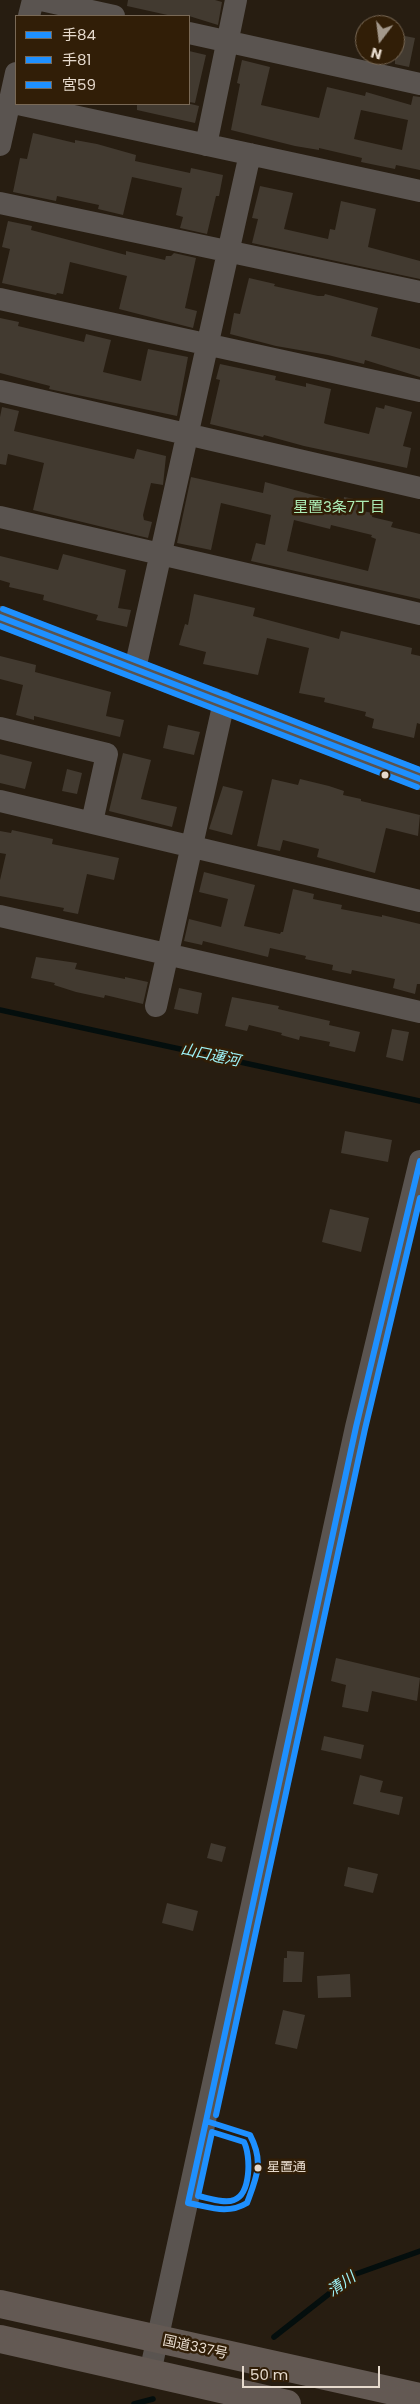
<!DOCTYPE html>
<html>
<head>
<meta charset="utf-8">
<style>
	body { margin:0 }
	#map { position:relative; width:420px; height:2404px; overflow:hidden; background:#271d11; font-family:Poppins,"Noto Sans JP",sans-serif }
	canvas { display:block }
	.legend { position:absolute; left:15px; top:15px; width:175px; height:90px; box-sizing:border-box; background:#311e07; border:1px solid #796956; margin:0; padding:6px 9px; list-style:none; font-size:15px; color:#e6dacd }
	.legend li { display:flex; align-items:center; gap:10px; height:25px }
	.legend b { width:25px; border:1px solid #796956 }
	.north { position:absolute; left:355px; top:15px; width:50px; height:50px; box-sizing:border-box; background:#311e07; border:1px solid #796956; border-radius:50%; rotate:195deg; font-size:14px; font-weight:700; line-height:20px; text-align:center; color:#e6dacd }
	.north::after { content:''; display:block; margin:auto; width:18px; height:22px; background:#a3988b; clip-path:polygon(50% 0,100% 100%,50% 72%,0 100%) }
	.scale { position:absolute; left:242px; top:2366px; width:138px; height:22px; box-sizing:border-box; border:2px solid #e6dacd; border-top:0; padding-left:6px; font-size:15px; line-height:18px; white-space:nowrap; color:#e6dacd; -webkit-text-stroke:4px #311e07; paint-order:stroke }
</style>
</head>
<body>
<div id="map">
<canvas width="420" height="2404"></canvas>
<ul class="legend">
<li><b style="height:6px;background:#1e90ff"></b>手84</li>
<li><b style="height:6px;background:#1e90ff"></b>手81</li>
<li><b style="height:6px;background:#1e90ff"></b>宮59</li>
</ul>
<div class="north">N</div>
<div class="scale">50 m</div>
</div>
<script>
const c = document.querySelector('canvas').getContext('2d');
c.lineJoin = 'round';
function trace(path, color, width, dash) { c.strokeStyle = color; c.lineWidth = width; c.lineCap = dash ? 'butt' : 'round'; c.setLineDash(dash || []); c.stroke(path); }
function fillPath(path, color) { c.fillStyle = color; c.fill(path, 'evenodd'); }
function label(font, color, halo, rows, align = 'center') {
  c.font = font + ' Poppins,"Noto Sans JP",sans-serif'; c.lineWidth = 5; c.setLineDash([]); c.textBaseline = 'middle'; c.strokeStyle = halo; c.fillStyle = color; for (const [text, x, y, turn = 0] of rows) {
    c.save(); c.translate(x, y); c.rotate((+turn || 0) * Math.PI / 180); c.textAlign = isNaN(turn) ? turn : align; if (halo) c.strokeText(text, 0, 0); c.fillText(text, 0, 0); c.restore();
  }
}
trace(new Path2D(`
	M0,1010L420,1101
	M274,2337L353,2275L420,2251
	M134,2404L153,2399`), '#040e0d', 5.5);
fillPath(new Path2D(`
	M128,0H215L222,2L218,25L189,16H172L127,6Z
	M395,34L415,38L409,67L395,64Z
	M189,51L206,55L195,103L189,102Z
	M242,60L270,67L261,105L319,118L327,87L365,96L366,92L411,105L413,96L420,97V170L396,165L395,169L361,162L362,158L319,148V150L295,146L231,130L240,84L237,83ZM361,110L408,120L402,150L354,139Z
	M137,104H191L199,106L195,123L137,110Z
	M33,133L75,143V140L97,144L136,155L135,161L190,173L191,168L223,175L219,196H216L207,234L180,228L183,217L176,215L182,188L132,177L123,215L98,209L99,205L57,196L56,201L13,192L20,158L27,159Z
	M260,186L293,193L284,229L328,239L330,229L335,230L341,201L376,209L368,247L420,261V279L252,243L258,219L252,218Z
	M8,221L32,226L31,230L126,255V251L165,260L166,256H171L174,253L196,258L185,308L197,311L193,328L119,309L127,276L70,262L63,294L57,293L56,295L2,283L10,249L2,247Z
	M249,278L275,284L274,286L318,296H324L325,294L378,308L371,336L420,349V377L365,360L364,364L328,355L276,346L230,334L234,313L240,314Z
	M0,318L19,322L18,326L84,342L86,334L111,340L103,372L141,381L148,349L188,357L177,416L49,389L50,386L0,373Z
	M220,364L276,376L275,380L306,387V383L331,389L324,423L326,424L369,434L376,407L384,409L385,405L412,412L403,446L411,448L407,468L304,446L264,435L263,437L210,424L220,380L216,379Z
	M2,407L19,411L14,431L134,459L137,449L166,456L163,485L151,483L143,515L144,520L152,522L148,538L33,510L44,463L8,454L6,465L0,464V417Z
	M191,477L263,493L265,482L343,503L344,497L359,500L357,510L373,513L372,517L393,522L391,527L420,534V599L251,561L256,543L265,545L271,515L221,503L211,550L177,543ZM294,520L330,529L331,525L372,535L371,537L376,539L368,571L287,551Z
	M63,554L126,570L118,608L131,610L127,627L96,620L98,615L43,600L44,595L9,587L10,583L0,580V556L58,570Z
	M194,594L255,608L253,616L339,639L341,631L412,648L411,654L420,656V724L417,723L414,738L372,728L374,719L365,716L366,712L324,702L325,698L299,693L309,648L267,638L258,675L203,664L206,652L179,645L185,624L188,625Z
	M0,656L36,665L35,672L111,692L106,716L124,720L120,737L34,716V720L16,715L23,685L0,679Z
	M168,725L200,732L194,755L163,748Z
	M123,753L151,760L141,799L177,807L172,827L109,811Z
	M0,754L32,762L25,789L0,783Z
	M67,769L82,773L77,794L62,791Z
	M272,779L298,785L300,779L329,786L344,791L343,795L361,799V801L420,815L418,836L386,828L375,873L317,857L319,849L283,840L280,851L257,846Z
	M223,786L243,791L232,835L209,829Z
	M12,830L53,839L52,844L119,858L114,880L87,874L78,914L63,911L64,908L0,896V880L6,854L0,853V831L11,833Z
	M204,872L255,885L244,926L280,934L281,932H283L293,889L314,894L313,899L342,905L341,909L382,917V915L420,924V984H417L415,994L393,988L395,979L352,970L351,974L332,970L333,965L305,959L306,956L270,948L268,957L203,941L202,945L184,941L189,919L221,927L228,899L199,892Z
	M36,957L77,963L75,969L125,979V977L148,982L143,1004L105,995L104,998L76,992L54,985L55,983L31,978Z
	M179,988L202,993L198,1014L174,1009Z
	M232,997L279,1006L278,1009L330,1021L329,1025L360,1032L355,1052L329,1046L330,1042L300,1036L299,1040L281,1035L282,1033L249,1025L247,1031L225,1026Z
	M392,1029L409,1032L403,1061L386,1057Z
	M345,1131L392,1140L388,1162L341,1153Z
	M330,1209L369,1218L361,1252L322,1242Z
	M336,1658L420,1678L417,1701L372,1691L368,1712L342,1707L346,1685L331,1681Z
	M324,1736L364,1745L361,1759L321,1750Z
	M360,1775L383,1781L380,1792L403,1797L399,1815L353,1804Z
	M211,1843L226,1847L222,1862L207,1858Z
	M348,1867L378,1874L373,1893L344,1886Z
	M167,1903L198,1911L193,1931L162,1923Z
	M287,1951L304,1952L302,1982H283L284,1958H287Z
	M350,1974L351,1997L318,1998L317,1976Z
	M283,2010L305,2015L297,2049L275,2044Z`), '#423a30');
trace(new Path2D(`
	M41,0L114,16
	M29,16L33,0
	M189,33L420,84
	M18,104L420,191
	M0,145L16,73
	M206,145L236,0
	M0,203L420,292
	M0,299L420,391
	M0,391L420,488
	M0,517L420,614
	M0,617L420,779
	M135,669L250,154
	M0,728L107,754L92,822
	M0,801L420,901
	M0,916L420,1012
	M156,1006L224,702
	M150,2373L356,1427L420,1161`), '#5a5450', 22);
trace(new Path2D(`
	M0,2304L420,2397
	M0,2339L287,2404`), '#635953', 28);
trace(new Path2D(`
	M0,617L420,779
	M206,2121L250,2135C264,2162 257,2176 247,2203C227,2215 210,2207 188,2203Z
	M206,2121L356,1427L420,1161`), '#1e90ff', 6);
trace(new Path2D(`
	M0,626L417,787
	M216,2115L365,1429L420,1198
	M212,2132L244,2142C251,2156 251,2194 234,2200C224,2204 209,2198 198,2196Z`), '#1e90ff', 6);
trace(new Path2D(`
	M3,609L420,770`), '#1e90ff', 6);
for (const [x, y, r, color] of [
	[385,775,4.5,"#e6dacd"],
	[258,2168,4.5,"#e6dacd"]
]) { const dot = new Path2D(); dot.arc(x, y, r, 0, 2 * Math.PI); c.fillStyle = color; c.fill(dot); trace(dot, '#311e07', 2); }
label('13px', '#e6dacd', '#311e07', [
	["星置通",267,2168]
], 'left');
label('14px', '#e6dacd', '#311e07', [
	["国道337号",195,2348,12]
]);
label('15px', '#adeeb7', '#311e07', [
	["星置3条7丁目",339,508]
]);
label('italic 15px', '#9ff5fa', '#311e07', [
	["山口運河",210,1056,12],
	["清川",342,2285,-35]
]);
</script>
</body>
</html>
